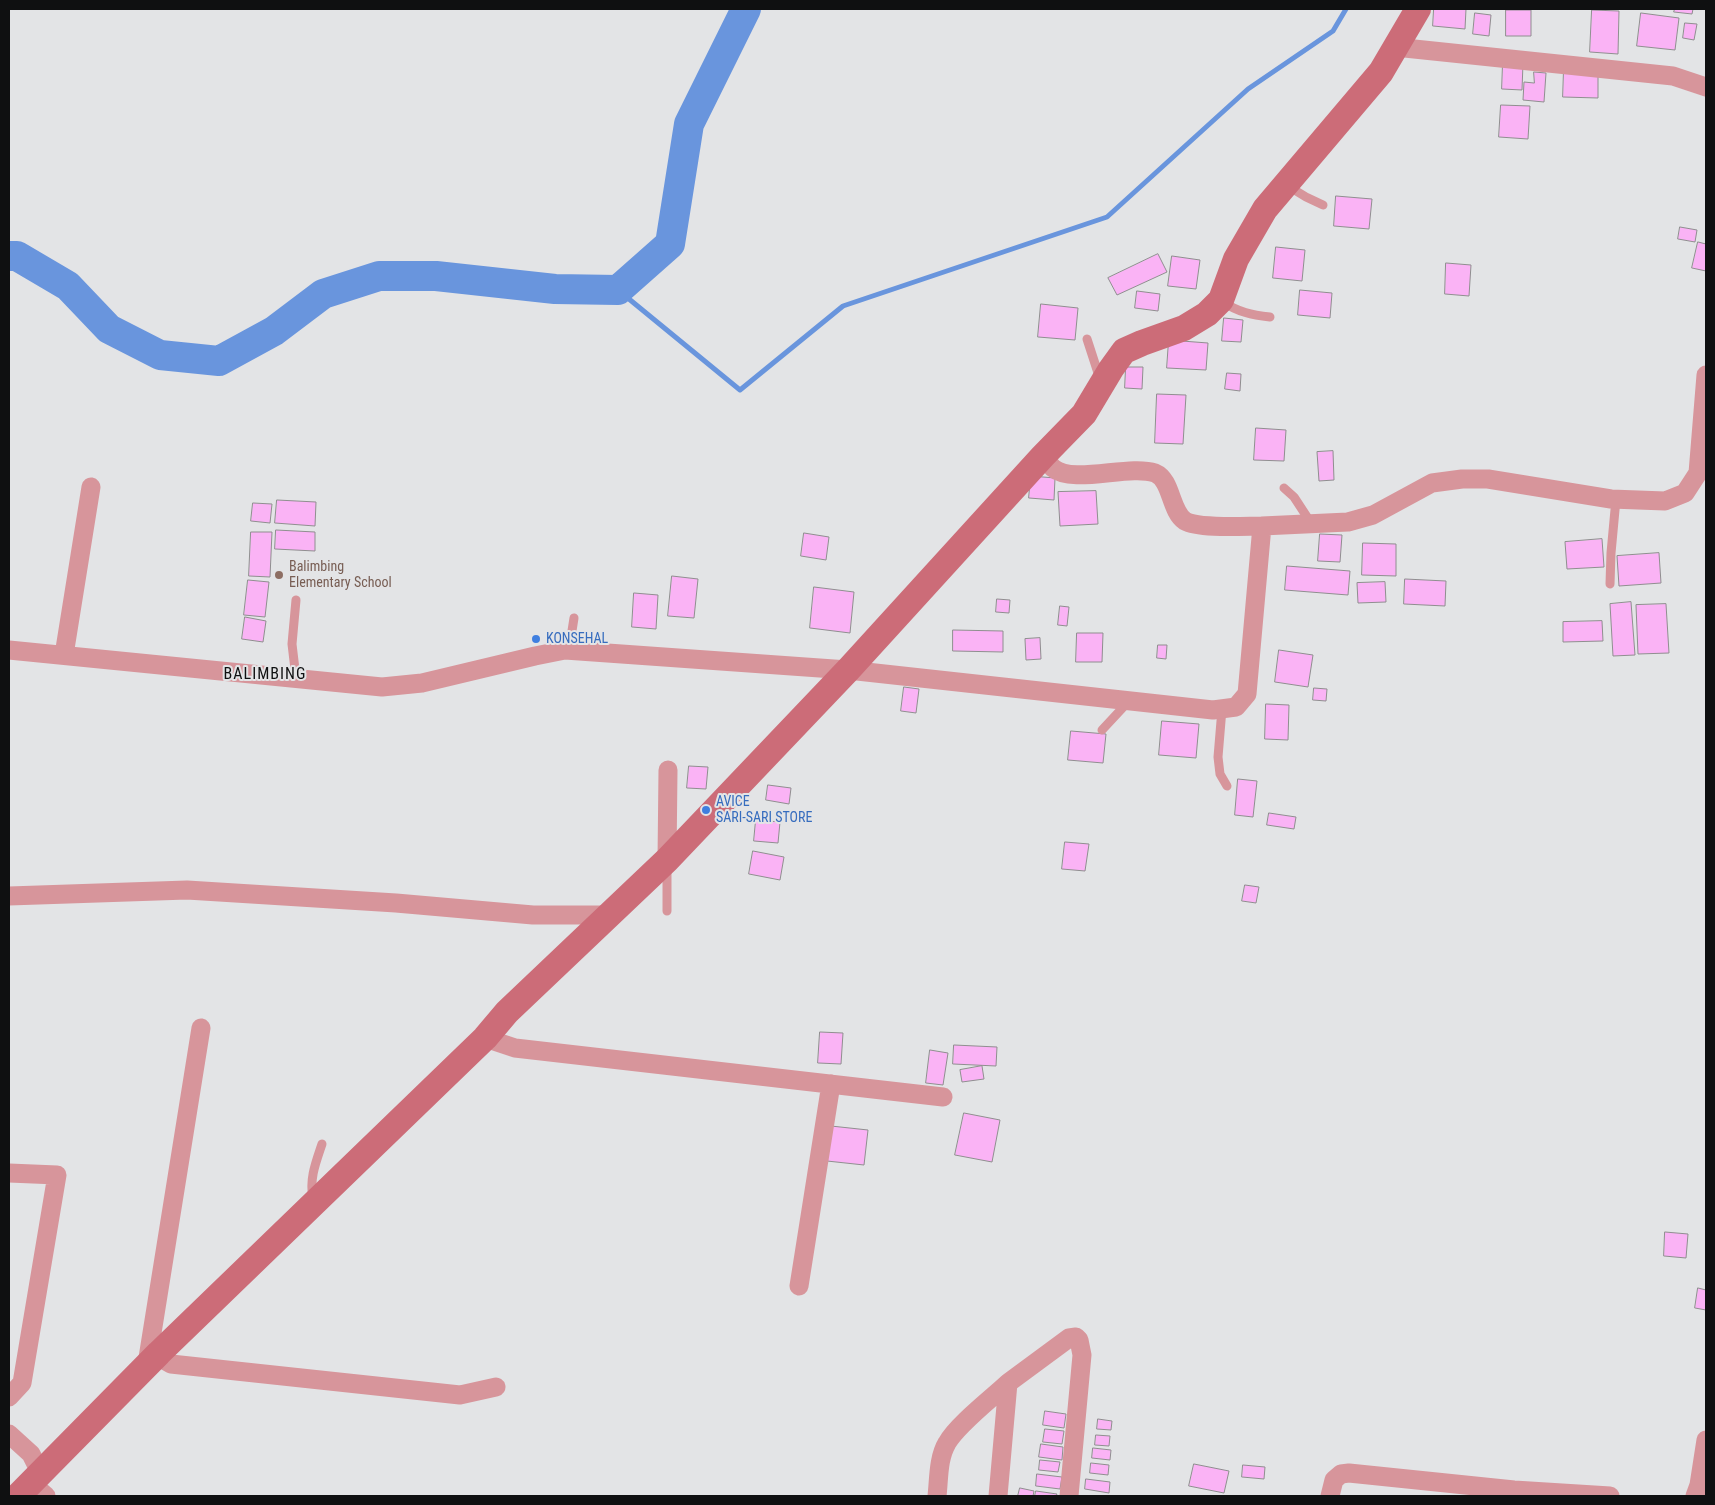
<!DOCTYPE html>
<html>
<head>
<meta charset="utf-8">
<style>
	body { margin:0 }
	#map { position:relative; width:1715px; height:1505px; overflow:hidden; background:#e3e4e6; font-family:"Roboto Condensed",sans-serif }
	canvas { display:block }
	.frame { position:absolute; inset:0; border:10px solid #0f1011; pointer-events:none }
</style>
</head>
<body>
<div id="map">
<canvas width="1715" height="1505"></canvas>
<div class="frame"></div>
</div>
<script>
const c = document.querySelector('canvas').getContext('2d');
c.lineJoin = 'round';
function trace(path, color, width, dash) { c.strokeStyle = color; c.lineWidth = width; c.lineCap = dash ? 'butt' : 'round'; c.setLineDash(dash || []); c.stroke(path); }
function fillPath(path, color) { c.fillStyle = color; c.fill(path, 'evenodd'); }
function label(font, color, halo, rows, align = 'center') {
  c.font = font + ' "Roboto Condensed",sans-serif'; c.lineWidth = 4; c.setLineDash([]); c.textBaseline = 'middle'; c.strokeStyle = halo; c.fillStyle = color; for (const [text, x, y, turn = 0] of rows) {
    c.save(); c.translate(x, y); c.rotate((+turn || 0) * Math.PI / 180); c.textAlign = isNaN(turn) ? turn : align; if (halo) c.strokeText(text, 0, 0); c.fillText(text, 0, 0); c.restore();
  }
}
trace(new Path2D(`
	M618,290L740,390L843,306L1107,217L1248,89L1333,31L1346,9`), '#6995dd', 5);
trace(new Path2D(`
	M9,256H17L68,286L109,329L160,355L219,361L274,331L323,294L379,276H436L555,289L618,290L670,244L689,124L746,9`), '#6995dd', 30);
const building = new Path2D(`
	M1434,9H1466L1465,29L1433,26Z
	M1675,9H1693L1692,14L1674,12Z
	M1506,10H1531V36H1506Z
	M1592,10L1619,11L1618,54L1590,52Z
	M1475,13L1491,15L1489,36L1473,34Z
	M1641,13L1679,18L1675,50L1637,46Z
	M1685,23L1697,24L1694,40L1683,38Z
	M1503,62L1523,63L1522,90L1502,89Z
	M1564,68L1598,69V98L1563,97Z
	M1534,72L1546,73L1544,102L1523,100L1524,82L1534,83Z
	M1501,105L1530,106L1528,139L1499,137Z
	M1336,196L1372,199L1369,229L1334,226Z
	M1680,227L1697,230L1695,242L1678,239Z
	M1698,242L1706,244V271L1692,268Z
	M1276,247L1305,250L1302,281L1273,278Z
	M1158,254L1167,272L1117,295L1108,278Z
	M1172,256L1200,260L1196,289L1168,286Z
	M1446,263L1471,265L1469,296L1445,294Z
	M1300,290L1332,293L1330,318L1298,315Z
	M1137,291L1160,294L1158,311L1135,308Z
	M1041,304L1078,308L1075,340L1038,337Z
	M1224,318L1243,320L1241,342L1222,341Z
	M1169,340L1208,343L1206,370L1167,368Z
	M1126,367H1143L1142,389L1125,388Z
	M1227,373L1241,374L1240,391L1225,389Z
	M1157,394L1186,395L1183,444L1155,443Z
	M1256,428L1286,430L1284,461L1254,460Z
	M1333,451L1334,480L1319,481L1317,452Z
	M1031,476L1055,478L1054,500L1029,498Z
	M1096,491L1098,524L1060,526L1058,492Z
	M277,500L316,502L315,526L275,523Z
	M253,503L272,504L270,523L251,521Z
	M276,530L315,532V551L275,549Z
	M251,532H272L270,577L249,576Z
	M804,533L829,537L826,560L801,556Z
	M1320,534L1342,535L1340,562L1318,561Z
	M1602,539L1604,567L1567,569L1565,542Z
	M1363,543L1396,544V576L1362,575Z
	M1659,553L1661,583L1619,586L1617,556Z
	M1287,566L1350,571L1348,595L1285,590Z
	M672,576L698,579L694,618L668,616Z
	M1405,579L1446,581L1445,606L1404,604Z
	M248,580L269,582L265,617L244,615Z
	M1385,582L1386,602L1358,603L1357,583Z
	M814,587L854,592L850,633L810,628Z
	M634,593L658,595L656,629L632,627Z
	M997,599L1010,600L1009,613L996,612Z
	M1631,602L1635,655L1613,656L1610,604Z
	M1666,604L1669,653L1638,654L1636,605Z
	M1060,606L1069,607L1067,626L1058,625Z
	M245,617L266,621L263,642L242,639Z
	M1602,621L1603,641L1563,642V622Z
	M953,630L1003,631V652L953,651Z
	M1077,633H1103L1102,662H1076Z
	M1040,638L1041,659L1026,660L1025,639Z
	M1158,645H1167L1166,659L1157,658Z
	M1279,650L1313,655L1308,687L1275,682Z
	M904,687L919,689L916,713L901,711Z
	M1314,688L1327,689L1326,701L1313,700Z
	M1266,704L1289,705L1288,740L1265,739Z
	M1162,721L1199,724L1196,758L1159,755Z
	M1071,731L1106,734L1103,763L1068,760Z
	M689,766L708,767L706,789L687,788Z
	M1238,779L1257,781L1253,817L1235,815Z
	M768,785L791,788L789,804L766,800Z
	M1269,813L1296,817L1294,829L1267,825Z
	M756,820L780,822L778,843L754,841Z
	M1065,842L1089,844L1085,871L1062,869Z
	M753,851L784,857L780,880L749,874Z
	M1245,885L1259,887L1256,903L1242,901Z
	M820,1032L843,1033L841,1064L818,1063Z
	M954,1045L997,1047L996,1066L953,1064Z
	M930,1050L948,1053L943,1085L926,1083Z
	M982,1066L984,1079L962,1082L960,1070Z
	M964,1113L1000,1120L992,1162L955,1155Z
	M831,1126L868,1130L864,1165L827,1161Z
	M1665,1232L1688,1234L1686,1258L1664,1256Z
	M1698,1288L1706,1290V1310L1695,1308Z
	M1045,1411L1066,1414L1064,1428L1043,1425Z
	M1098,1419L1112,1421L1111,1430L1097,1429Z
	M1045,1429L1064,1431L1062,1444L1043,1442Z
	M1096,1435L1110,1436L1109,1446L1095,1445Z
	M1041,1444L1063,1447L1062,1460L1039,1457Z
	M1093,1448L1111,1450L1110,1460L1092,1458Z
	M1040,1460L1060,1462L1058,1472L1039,1470Z
	M1091,1463L1109,1465L1108,1475L1090,1473Z
	M1194,1464L1229,1471L1224,1493L1189,1486Z
	M1243,1465L1265,1467L1264,1479L1242,1477Z
	M1037,1474L1062,1477L1060,1489L1036,1486Z
	M1086,1479L1110,1482L1109,1493L1085,1489Z
	M1020,1488L1034,1491L1033,1496H1018Z
	M1036,1491L1057,1494L1056,1496H1035Z`);
fillPath(building, '#fab3f5');
trace(building, '#8f8e8f', 1);
trace(new Path2D(`
	M1288,186L1306,197L1323,205
	M1223,302C1238,312 1252,315 1270,317
	M1087,339L1100,379
	M1284,488L1294,497L1311,523
	M1610,584L1611,553L1616,499
	M296,600L292,644L296,678
	M569,650L574,618
	M1222,709L1218,757L1220,774L1227,786
	M1102,730L1129,701
	M667,911V866
	M313,1198C309,1179 316,1162 322,1144`), '#d7959b', 9);
trace(new Path2D(`
	M1395,47L1673,76L1706,87
	M1043,456C1046,460 1049,464 1053,468C1073,485 1129,464 1155,473C1172,480 1170,511 1185,521C1199,529 1245,526 1262,526
	M9,650L382,687L422,683L535,656L565,650L848,670L1213,710L1236,707L1247,694L1262,526L1348,522L1373,515L1432,483L1462,479H1488L1611,499L1665,501L1685,493L1698,473L1706,375
	M64,655L91,487
	M667,860L668,770
	M9,896L187,890L396,903L533,915H609
	M485,1038L515,1048L943,1097
	M9,1173L57,1175L22,1383L9,1397
	M799,1286L831,1084
	M159,1353L164,1360L171,1364L460,1395L496,1387
	M147,1364L201,1028
	M9,1434L31,1454L41,1474
	M31,1483L46,1496
	M937,1496C939,1479 938,1458 947,1443C957,1425 992,1398 1008,1383
	M998,1496L1008,1383L1069,1338L1076,1337L1079,1340L1082,1355L1069,1496
	M1330,1496L1334,1480L1341,1474L1349,1473L1514,1490L1610,1496
	M1695,1496L1699,1485L1706,1440`), '#d7959b', 19);
trace(new Path2D(`
	M18,1496L159,1353L485,1038L507,1012L667,860L848,670L1043,456L1084,414L1111,369L1124,351L1142,343L1184,328L1207,314L1221,300L1236,259L1265,209L1381,72L1418,9`), '#cc6c78', 26);
for (const [x, y, r, color] of [
	[279,575,5,"#8d6e63"],
	[536,639,5,"#3f7fe0"],
	[706,810,5,"#3f7fe0"]
]) { const dot = new Path2D(); dot.arc(x, y, r, 0, 2 * Math.PI); c.fillStyle = color; c.fill(dot); trace(dot, '#e3e4e6', 2); }
label('14px', '#785e54', '#e3e4e6', [
	["Balimbing",289,567],
	["Elementary School",289,583]
], 'left');
label('14px', '#366cbe', '#e3e4e6', [
	["KONSEHAL",546,639],
	["AVICE",716,802],
	["SARI-SARI STORE",716,818]
], 'left');
c.letterSpacing = '1px';
label('16px', '#0f1011', '#e3e4e6', [
	["BALIMBING",265,675]
]);
c.letterSpacing = '0px';
</script>
</body>
</html>
